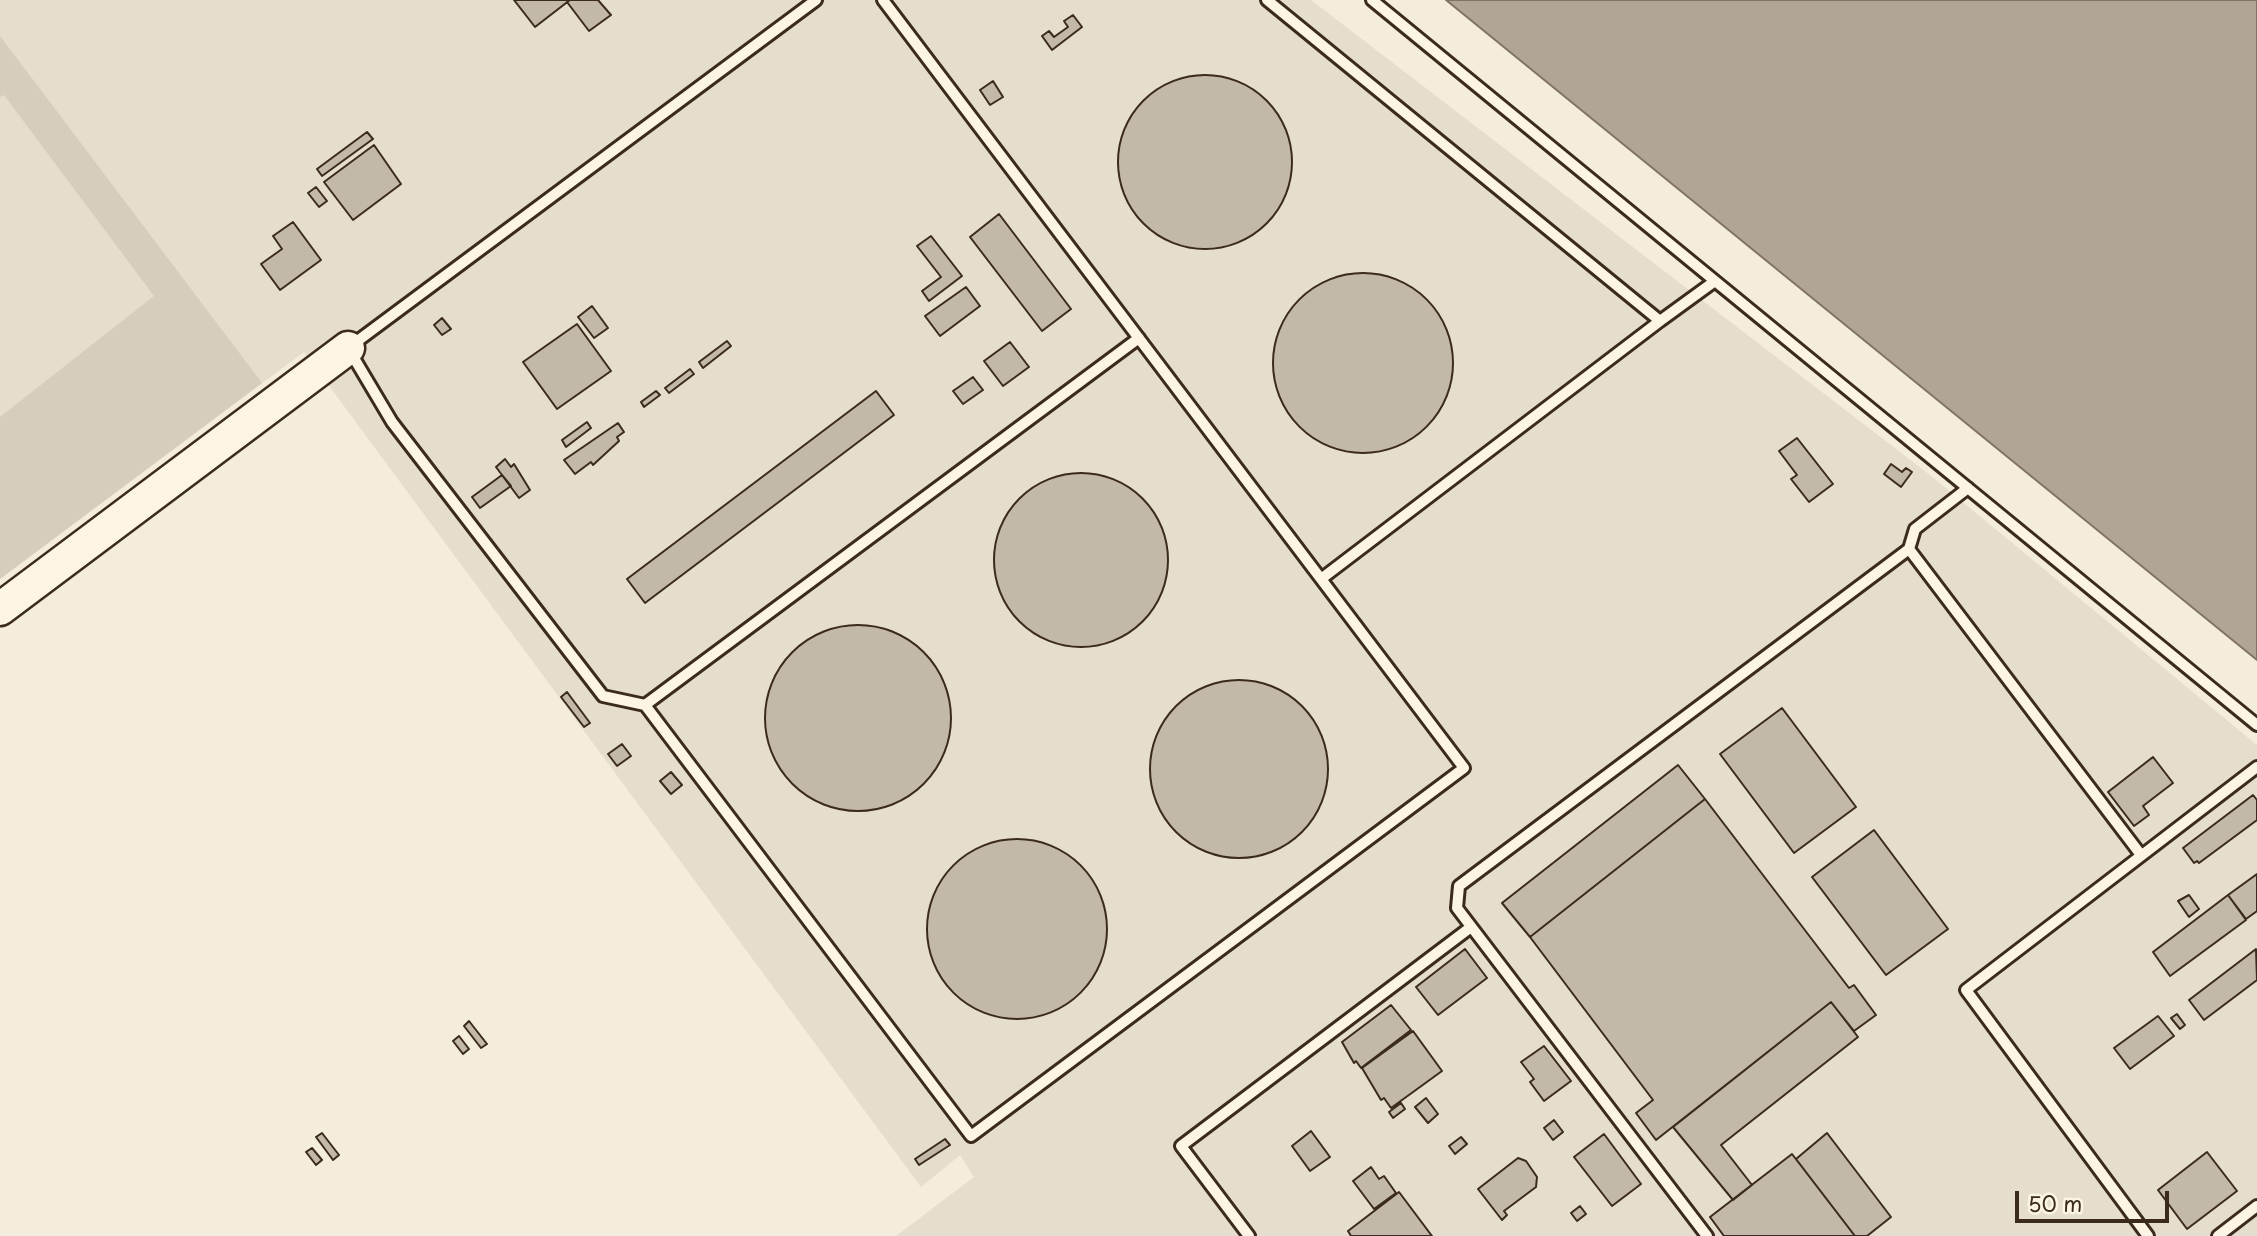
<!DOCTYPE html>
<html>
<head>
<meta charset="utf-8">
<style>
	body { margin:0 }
	#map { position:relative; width:2257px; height:1236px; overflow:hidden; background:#f4eddd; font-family:"Playpen Sans",sans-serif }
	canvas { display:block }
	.scale { position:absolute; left:2015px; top:1191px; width:154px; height:32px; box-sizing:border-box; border:4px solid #3b2a1e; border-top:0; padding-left:9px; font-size:21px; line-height:24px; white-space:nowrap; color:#3b2a1e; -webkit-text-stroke:5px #fcf5e5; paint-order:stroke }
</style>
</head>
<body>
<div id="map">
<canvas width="2257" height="1236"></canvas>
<div class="scale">50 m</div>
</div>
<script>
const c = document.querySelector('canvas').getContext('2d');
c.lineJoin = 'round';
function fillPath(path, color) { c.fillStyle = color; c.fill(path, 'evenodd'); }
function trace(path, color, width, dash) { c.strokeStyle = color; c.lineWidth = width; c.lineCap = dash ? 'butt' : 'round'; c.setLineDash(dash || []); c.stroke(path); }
fillPath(new Path2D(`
	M0,0H1311L1930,475L2257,745V1236H896L974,1177L960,1155L921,1187L304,352L0,579Z`), '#e5ddce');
fillPath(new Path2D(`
	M0,36L262,383L0,579V417L154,296L4,95L0,97Z`), '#d6cdbd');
const water = new Path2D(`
	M1446,0H2257V660Z`);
fillPath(water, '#b0a596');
trace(water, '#817466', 2);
const building = new Path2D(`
	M514,0H570L535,27Z
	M570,0H598L611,15L589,31L567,2Z
	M1073,15L1082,27L1052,50L1042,36L1049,31L1054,37L1068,27L1064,21Z
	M1118 162a87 87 0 1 1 174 0a87 87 0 1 1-174 0Z
	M993,81L1003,97L990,105L980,90Z
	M367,132L373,139L322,176L317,169Z
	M374,145L401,184L353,220L324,182Z
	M316,187L327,201L319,207L308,193Z
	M999,214L1071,309L1042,331L970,237Z
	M293,222L321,260L280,290L261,264L282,249L273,236Z
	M931,236L962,276L929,301L922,291L941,277L917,246Z
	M1273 363a90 90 0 1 1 180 0a90 90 0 1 1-180 0Z
	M966,287L980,306L940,336L925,316Z
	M592,306L608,328L594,338L578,317Z
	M442,318L451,329L442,335L434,325Z
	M577,324L611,371L557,409L523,362Z
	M727,341L731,346L703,368L699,362Z
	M1010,342L1029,367L1003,386L984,361Z
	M690,369L694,374L669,393L665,388Z
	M973,377L983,390L963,404L953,391Z
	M656,391L660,395L644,407L641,402Z
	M876,391L894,415L645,603L627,579Z
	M587,422L591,428L566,447L562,440Z
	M618,423L624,432L617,437L619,441L593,465L591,462L575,474L564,460Z
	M1797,438L1833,484L1809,502L1791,479L1797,475L1779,451Z
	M505,459L511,467L514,464L530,490L519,498L496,467Z
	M1891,464L1902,472L1906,468L1912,472L1901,487L1884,474Z
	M994 560a87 87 0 1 1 174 0a87 87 0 1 1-174 0Z
	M502,475L511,486L480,508L472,497Z
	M765 718a93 93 0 1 1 186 0a93 93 0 1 1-186 0Z
	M1150 769a89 89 0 1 1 178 0a89 89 0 1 1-178 0Z
	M567,692L590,723L584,727L561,697Z
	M1782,708L1856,807L1794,853L1720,754Z
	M622,744L631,756L617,766L608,754Z
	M2153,757L2173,783L2143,806L2149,815L2134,826L2108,792Z
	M1678,765L1705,799L1530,937L1502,903Z
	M671,772L682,785L671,794L660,781Z
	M2253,795L2257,800V820L2199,863L2197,861L2194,863L2183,848Z
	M1705,799L1849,988L1854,985L1876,1015L1854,1031L1831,1002L1656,1140L1636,1113L1653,1100L1530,937Z
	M1874,830L1948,929L1886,975L1812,877Z
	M927 929a90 90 0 1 1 180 0a90 90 0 1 1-180 0Z
	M2257,874V911L2246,919L2228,895Z
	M2189,895L2199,909L2189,917L2178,901Z
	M2228,895L2246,920L2170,976L2153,952Z
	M1465,949L1487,978L1438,1015L1416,987Z
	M2256,949L2257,980L2204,1020L2189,1000Z
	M1831,1002L1858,1037L1721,1145L1752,1185L1733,1200L1673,1127Z
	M1391,1005L1411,1030L1361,1068L1356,1061L1354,1063L1342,1042Z
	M2177,1014L2185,1025L2180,1029L2171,1018Z
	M2158,1016L2174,1036L2130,1069L2114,1048Z
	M469,1021L487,1044L481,1048L464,1026Z
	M1413,1031L1442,1071L1391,1108L1384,1098L1381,1100L1362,1068Z
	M459,1036L469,1049L463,1054L453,1041Z
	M1544,1046L1571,1081L1544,1101L1530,1082L1534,1079L1521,1062Z
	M1426,1098L1438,1114L1428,1123L1415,1107Z
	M1401,1103L1405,1109L1393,1118L1389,1112Z
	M1554,1120L1563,1132L1553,1140L1544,1128Z
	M1311,1131L1330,1157L1310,1171L1292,1146Z
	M322,1133L339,1155L333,1160L316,1137Z
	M1827,1133L1891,1217L1867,1236H1855L1796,1159Z
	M1604,1134L1641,1184L1612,1206L1574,1157Z
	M1461,1137L1467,1144L1455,1154L1449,1146Z
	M945,1139L950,1145L919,1165L915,1159Z
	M312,1148L322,1160L316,1165L306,1152Z
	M2207,1152L2237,1191L2187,1229L2158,1190Z
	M1792,1154L1855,1236H1724L1710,1217Z
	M1518,1158L1526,1161L1537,1177L1536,1187L1504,1211L1507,1215L1502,1220L1478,1189Z
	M1371,1167L1379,1179L1384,1176L1396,1193L1374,1209L1353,1181Z
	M1399,1192L1432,1236H1351L1348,1231Z
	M1580,1206L1586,1214L1577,1221L1571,1213Z`);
fillPath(building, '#c3b9aa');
trace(building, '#3b2a1e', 2);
const lane = new Path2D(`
	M816,0L348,348L392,422L603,696L645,705L971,1136L1464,768L883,0
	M1267,0L1660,321L1321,579
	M1372,0L2257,725
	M1660,321L1715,281
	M1909,549L1915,529L1968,488
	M645,705L1139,338
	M1249,1236L1181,1146L1471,927
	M1707,1236L1457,908L1459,886L1909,549L2141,855
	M2148,1236L1966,990L2257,767
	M2218,1236L2257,1206`);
const secondary = new Path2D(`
	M0,609L348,348`);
trace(lane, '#3b2a1e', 16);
trace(secondary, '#3b2a1e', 37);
trace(lane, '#fcf5e5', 10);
trace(secondary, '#fcf5e5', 32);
</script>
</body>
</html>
